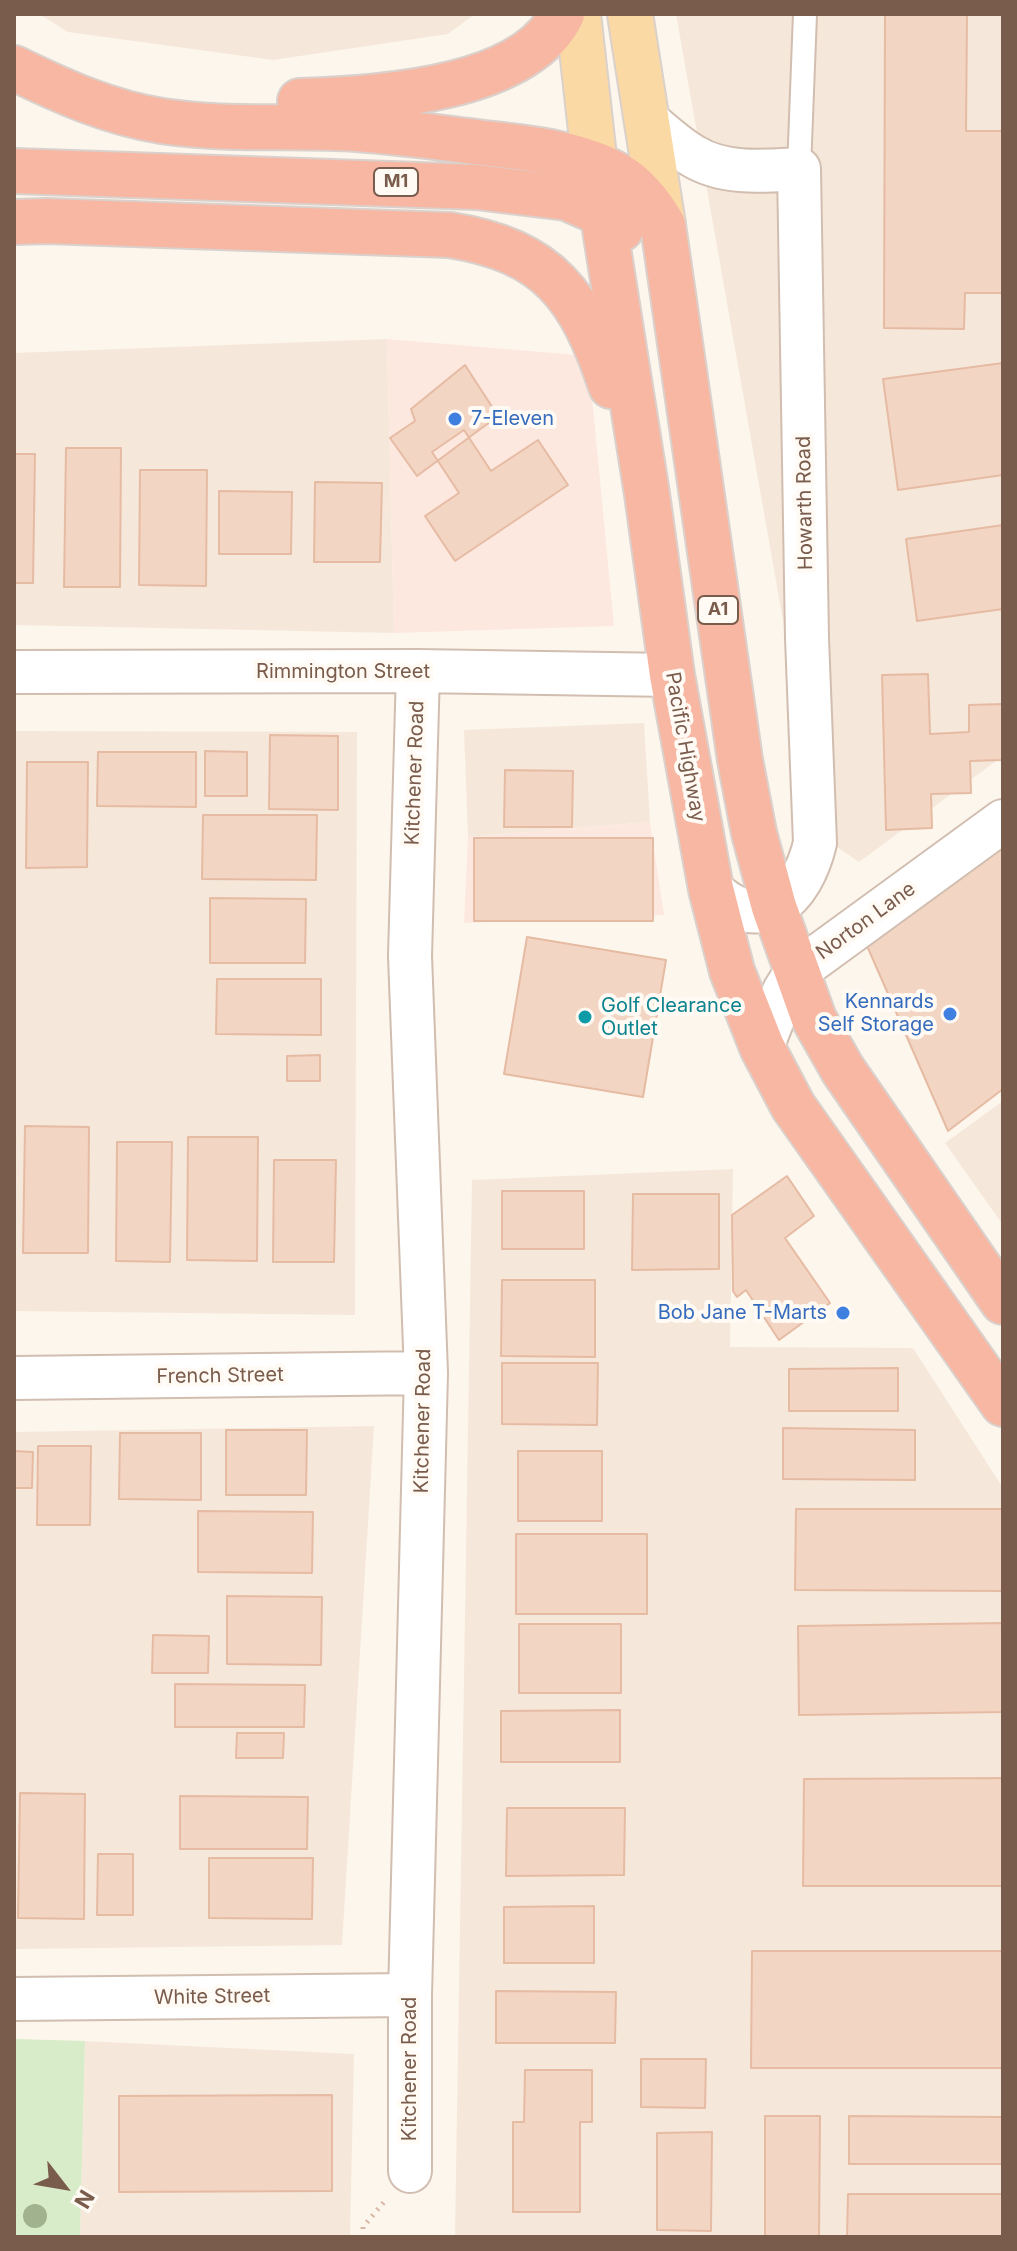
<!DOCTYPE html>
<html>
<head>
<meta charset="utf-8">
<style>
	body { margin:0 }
	#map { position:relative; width:1017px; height:2251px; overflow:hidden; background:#fdf6ec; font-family:Inter,sans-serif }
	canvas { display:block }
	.frame { position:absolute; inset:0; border:16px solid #7a5c4d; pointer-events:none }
	.north { position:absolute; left:24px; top:2147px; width:80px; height:80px; -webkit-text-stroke:6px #fffaf3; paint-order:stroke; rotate:121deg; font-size:22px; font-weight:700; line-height:32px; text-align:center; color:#7a5c4d }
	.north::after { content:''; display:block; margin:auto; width:28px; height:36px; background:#7a5c4d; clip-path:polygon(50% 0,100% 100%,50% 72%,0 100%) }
</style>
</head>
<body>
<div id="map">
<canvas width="1017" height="2251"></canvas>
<div class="frame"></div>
<div class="north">N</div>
</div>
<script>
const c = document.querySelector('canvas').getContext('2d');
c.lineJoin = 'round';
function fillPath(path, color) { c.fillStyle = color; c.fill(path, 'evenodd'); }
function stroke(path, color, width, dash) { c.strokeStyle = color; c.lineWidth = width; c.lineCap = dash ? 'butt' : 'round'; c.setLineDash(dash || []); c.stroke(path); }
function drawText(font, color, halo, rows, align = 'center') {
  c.font = font + ' Inter,sans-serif'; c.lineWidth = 8; c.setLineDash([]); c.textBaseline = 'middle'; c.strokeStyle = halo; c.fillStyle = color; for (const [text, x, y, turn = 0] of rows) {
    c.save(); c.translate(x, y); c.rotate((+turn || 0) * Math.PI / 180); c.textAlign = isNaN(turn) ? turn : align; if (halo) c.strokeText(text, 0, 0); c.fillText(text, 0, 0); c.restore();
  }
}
fillPath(new Path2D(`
	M 39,14 L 475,14 L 448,34 L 273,60 L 68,32 Z
	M 676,14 L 1003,14 L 1003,756 L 859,862 L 821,836 Z
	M 387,339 L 394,633 L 14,625 L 14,353 Z
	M 644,723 L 650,822 L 468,837 L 464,730 Z
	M 14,731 L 357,732 L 355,1315 L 14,1311 Z
	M 1003,1101 L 1003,1225 L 945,1143 Z
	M 733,1169 L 730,1347 L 913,1348 L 1003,1488 L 1003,2237 L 433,2237 L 455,2236 L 472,1180 Z
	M 374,1426 L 342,1945 L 14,1949 L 14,1432 Z
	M 85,2041 L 354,2054 L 350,2237 L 80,2237 Z`), '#f5e8da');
fillPath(new Path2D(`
	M 387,339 L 588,356 L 614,626 L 394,633 Z
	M 650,822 L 664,915 L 464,923 L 468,837 Z`), '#fde8e0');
fillPath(new Path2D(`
	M 14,2039 L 85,2041 L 80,2237 L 14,2237 Z`), '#d8ecc9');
const building = new Path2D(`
	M 885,14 L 967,14 L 966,131 L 1003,131 L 1003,293 L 965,293 L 964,329 L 884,328 Z
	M 1003,363 L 1003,475 L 898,490 L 883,379 Z
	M 465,365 L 498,416 L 417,476 L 390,438 L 415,421 L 411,409 Z
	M 464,430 L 491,471 L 538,440 L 568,485 L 455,561 L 425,516 L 459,493 L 432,452 Z
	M 66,448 L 121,448 L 120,587 L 64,587 Z
	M 14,454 L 35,454 L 33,583 L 14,583 Z
	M 140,470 L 207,470 L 206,586 L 139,585 Z
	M 315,482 L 382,483 L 380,562 L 314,562 Z
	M 219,491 L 292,492 L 291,554 L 219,554 Z
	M 1003,525 L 1003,609 L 917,621 L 906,539 Z
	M 928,674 L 930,734 L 969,732 L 969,705 L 1003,704 L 1003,760 L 970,761 L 971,793 L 931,794 L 932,828 L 886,830 L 882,675 Z
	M 270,735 L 338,736 L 338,810 L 269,809 Z
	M 205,751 L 247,752 L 247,796 L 205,796 Z
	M 98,752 L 196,752 L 196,807 L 97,806 Z
	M 27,762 L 88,762 L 87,867 L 26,868 Z
	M 505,770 L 573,771 L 572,827 L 504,827 Z
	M 203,815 L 317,815 L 316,880 L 202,879 Z
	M 1003,834 L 1003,1089 L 948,1131 L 864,939 Z
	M 474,838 L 653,838 L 653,921 L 474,921 Z
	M 210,898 L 306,899 L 305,963 L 210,963 Z
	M 527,937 L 666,960 L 643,1097 L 504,1074 Z
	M 217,979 L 321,979 L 321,1035 L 216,1034 Z
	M 320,1055 L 320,1081 L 287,1081 L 287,1056 Z
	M 25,1126 L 89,1127 L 88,1253 L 23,1253 Z
	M 188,1137 L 258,1137 L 257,1261 L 187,1260 Z
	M 117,1142 L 172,1142 L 170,1262 L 116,1261 Z
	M 274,1160 L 336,1160 L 334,1262 L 273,1262 Z
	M 787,1176 L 814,1216 L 785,1238 L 830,1303 L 779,1340 L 746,1290 L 737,1297 L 733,1291 L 732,1215 Z
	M 502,1191 L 584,1191 L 584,1249 L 502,1249 Z
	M 633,1194 L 719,1194 L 719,1269 L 632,1270 Z
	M 502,1280 L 595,1280 L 595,1357 L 501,1356 Z
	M 502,1363 L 598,1363 L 597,1425 L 502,1424 Z
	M 898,1368 L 898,1411 L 789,1411 L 789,1369 Z
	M 783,1428 L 915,1430 L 915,1480 L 783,1479 Z
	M 226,1430 L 307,1430 L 306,1495 L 226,1495 Z
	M 120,1433 L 201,1433 L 201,1500 L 119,1499 Z
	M 38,1446 L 91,1446 L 90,1525 L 37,1525 Z
	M 14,1451 L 33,1452 L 32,1488 L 14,1488 Z
	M 518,1451 L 602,1451 L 602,1521 L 518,1521 Z
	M 796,1509 L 1003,1509 L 1003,1591 L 795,1590 Z
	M 198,1511 L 313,1512 L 312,1573 L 198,1572 Z
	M 516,1534 L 647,1534 L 647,1614 L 516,1614 Z
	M 227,1596 L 322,1597 L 321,1665 L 227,1664 Z
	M 1003,1623 L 1003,1712 L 799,1715 L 798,1626 Z
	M 519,1624 L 621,1624 L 621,1693 L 519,1693 Z
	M 153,1635 L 209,1636 L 208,1673 L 152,1673 Z
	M 175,1684 L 305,1685 L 304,1727 L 175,1727 Z
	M 620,1710 L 620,1762 L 501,1762 L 501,1711 Z
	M 237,1733 L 284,1733 L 283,1758 L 236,1758 Z
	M 1003,1778 L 1003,1886 L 803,1886 L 804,1779 Z
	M 20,1793 L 85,1794 L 84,1919 L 18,1918 Z
	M 180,1796 L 308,1797 L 307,1849 L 180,1849 Z
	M 507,1808 L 625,1808 L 624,1875 L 506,1876 Z
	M 98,1854 L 133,1854 L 133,1915 L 97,1915 Z
	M 209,1858 L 313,1858 L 312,1919 L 209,1918 Z
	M 594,1906 L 594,1963 L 504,1963 L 504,1907 Z
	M 752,1951 L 1003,1951 L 1003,2068 L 751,2068 Z
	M 496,1991 L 616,1992 L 615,2043 L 496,2043 Z
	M 641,2059 L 706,2059 L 705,2108 L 641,2107 Z
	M 525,2070 L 592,2070 L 592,2122 L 580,2122 L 580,2212 L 513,2212 L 513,2122 L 524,2122 Z
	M 332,2095 L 332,2191 L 119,2192 L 119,2096 Z
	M 765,2116 L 820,2116 L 819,2237 L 765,2237 Z
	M 849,2116 L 1003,2117 L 1003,2164 L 849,2164 Z
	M 712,2132 L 711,2231 L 657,2230 L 657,2133 Z
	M 848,2194 L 1003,2194 L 1003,2237 L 847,2237 Z`);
fillPath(building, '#f3d5c3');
stroke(building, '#e6bba3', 2);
const lane = new Path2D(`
	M 799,169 L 805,14`);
const street = new Path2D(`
	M 648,121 C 662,133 677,147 693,156 C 724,175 764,171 799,169 L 807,638 L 815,843 C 802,898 761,939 711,889
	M 14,672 L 418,671 L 672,675
	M 762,1047 L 784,991 L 796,972 L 1003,821
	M 14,1378 L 426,1373
	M 14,1999 L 410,1995
	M 410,2171 L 410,1995 L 426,1373 L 410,956 L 418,671`);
const primary = new Path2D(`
	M 578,14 L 595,166
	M 630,14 L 663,225`);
const highway = new Path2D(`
	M 14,68 C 61,91 110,113 162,121 C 227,131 292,125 357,129 C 399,132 442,138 484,143 C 528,148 580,153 619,176 C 639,188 652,206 663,225 L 740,760 L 754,833 L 774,907 L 814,1019 L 843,1070 L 1003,1302
	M 300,101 C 375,99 525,91 562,14
	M 595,166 L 647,494 L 672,675 L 711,889 L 732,971 L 762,1047 L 793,1106 L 1003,1404
	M 14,171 L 477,187 L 567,198 L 603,214 L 621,229
	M 14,222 L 47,221 L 450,235 C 550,251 581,296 611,386`);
stroke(lane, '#d1beb0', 26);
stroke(street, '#d1beb0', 46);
stroke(primary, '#dad1cd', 48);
stroke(highway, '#dad1cd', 48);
stroke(new Path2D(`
	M 363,2237 L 363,2227 L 384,2202`), '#d9b8a5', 5, [2, 6]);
stroke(lane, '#fff', 22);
stroke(street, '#fff', 42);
stroke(primary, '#fbd9a5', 44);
stroke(highway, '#f7b7a3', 44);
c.fillStyle = '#a0b28e';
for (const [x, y] of [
	[35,2216]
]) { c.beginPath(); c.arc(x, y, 12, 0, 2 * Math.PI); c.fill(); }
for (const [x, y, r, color] of [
	[455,419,8,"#3f7fe0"],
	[950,1014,8,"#3f7fe0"],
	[585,1017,8,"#0f9aa8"],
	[843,1313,8,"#3f7fe0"]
]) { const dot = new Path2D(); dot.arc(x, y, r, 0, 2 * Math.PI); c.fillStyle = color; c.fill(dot); stroke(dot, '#fffaf3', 3); }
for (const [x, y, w] of [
	[396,182,44],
	[718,610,40]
]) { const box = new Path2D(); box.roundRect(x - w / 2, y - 14, w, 28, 6); c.fillStyle = '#fffaf3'; c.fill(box); stroke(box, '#7a5c4d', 2); }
drawText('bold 18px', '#7a5c4d', null, [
	["M1",396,182],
	["A1",718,610]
]);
drawText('20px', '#366cbe', '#fffaf3', [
	["7-Eleven",471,419,"left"],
	["Kennards",934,1002],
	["Self Storage",934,1025],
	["Bob Jane T-Marts",827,1313]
], 'right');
drawText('20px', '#7a5c4d', '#fffaf3', [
	["Howarth Road",805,503,-91],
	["Rimmington Street",343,672],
	["Pacific Highway",685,747,80],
	["Kitchener Road",415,773,-88],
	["Norton Lane",866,921,-36],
	["French Street",220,1376,-1],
	["Kitchener Road",423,1421,-89],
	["White Street",212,1997,-1],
	["Kitchener Road",410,2069,-90]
]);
drawText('20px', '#0d838f', '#fffaf3', [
	["Golf Clearance",601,1006],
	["Outlet",601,1029]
], 'left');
</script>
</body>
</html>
